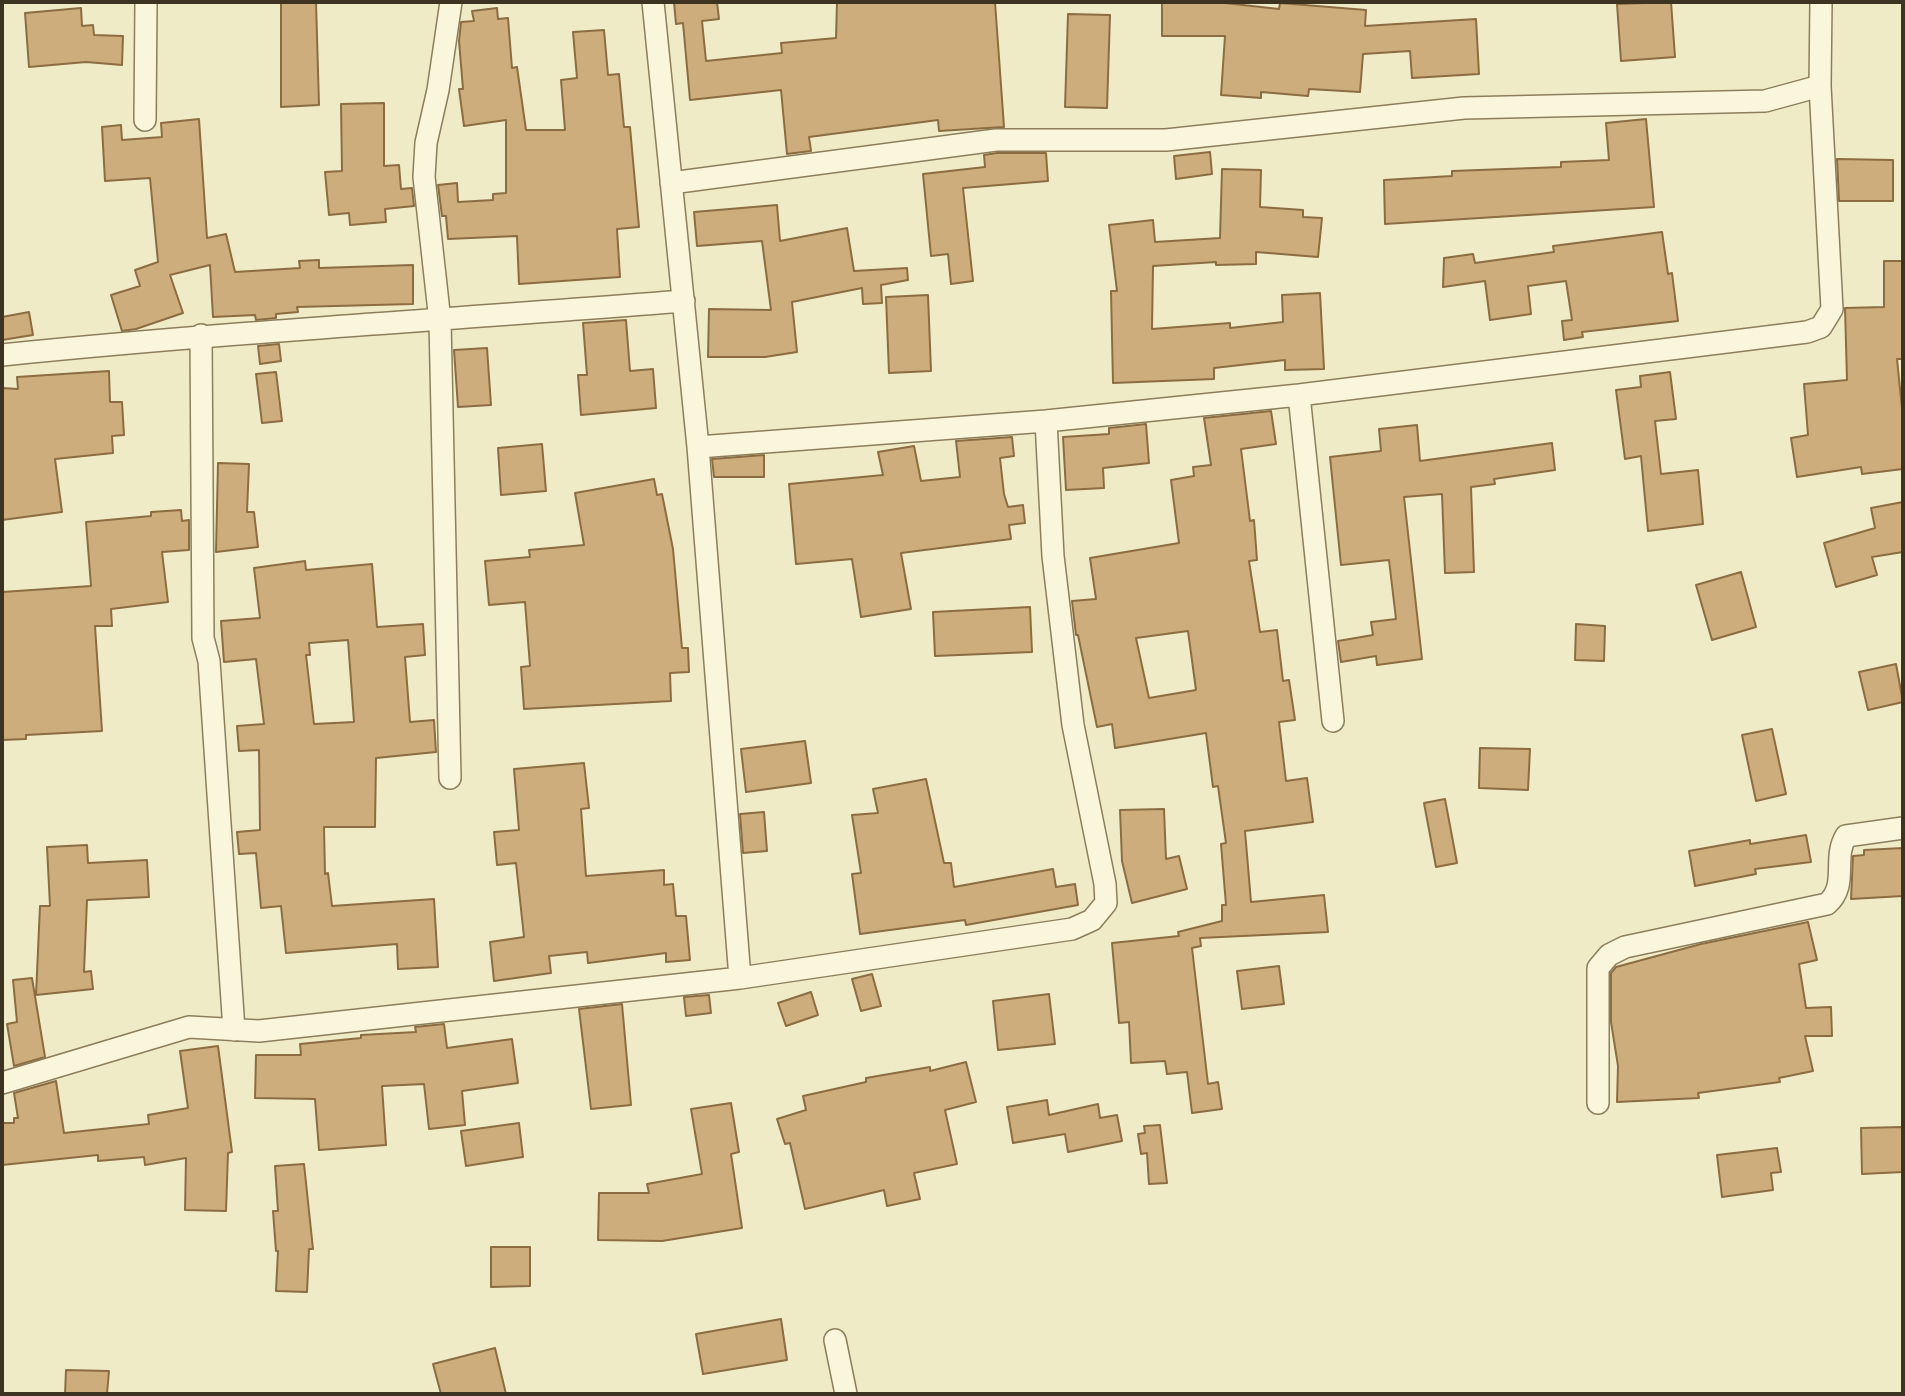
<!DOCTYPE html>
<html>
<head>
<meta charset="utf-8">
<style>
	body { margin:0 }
	#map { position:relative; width:1905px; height:1396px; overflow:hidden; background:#f0ebc7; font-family:"Roboto Serif",serif }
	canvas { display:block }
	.frame { position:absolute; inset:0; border:4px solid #3c3320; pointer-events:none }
</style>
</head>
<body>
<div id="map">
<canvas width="1905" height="1396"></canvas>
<div class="frame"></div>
</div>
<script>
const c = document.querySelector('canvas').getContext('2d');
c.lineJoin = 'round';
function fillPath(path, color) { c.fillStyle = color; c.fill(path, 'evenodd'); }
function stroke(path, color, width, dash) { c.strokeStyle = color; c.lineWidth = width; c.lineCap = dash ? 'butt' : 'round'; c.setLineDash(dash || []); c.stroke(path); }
const building = new Path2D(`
	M 281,2 L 316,2 L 319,105 L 281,107 Z
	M 674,2 L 717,2 L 719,19 L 702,21 L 706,61 L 782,53 L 781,43 L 836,38 L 837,2 L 995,2 L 1004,127 L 939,131 L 938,120 L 809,137 L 811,151 L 787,154 L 781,90 L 690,100 L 683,23 L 676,24 Z
	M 1162,2 L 1216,2 L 1279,9 L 1280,3 L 1366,10 L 1365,26 L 1476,19 L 1479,74 L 1412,78 L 1410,51 L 1363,54 L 1360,92 L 1309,89 L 1308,96 L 1261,92 L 1261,98 L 1221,95 L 1225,36 L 1162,36 Z
	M 1671,2 L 1675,57 L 1621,61 L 1617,4 Z
	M 81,8 L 82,26 L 93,25 L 94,35 L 123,36 L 122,65 L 86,62 L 29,67 L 25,13 Z
	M 497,8 L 498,19 L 508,18 L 512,68 L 517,67 L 526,130 L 565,130 L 561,80 L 577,78 L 573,32 L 604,30 L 608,75 L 619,74 L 624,127 L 630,127 L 639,227 L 617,229 L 620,277 L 519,284 L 517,236 L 448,239 L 446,216 L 442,216 L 438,185 L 457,183 L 458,202 L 493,200 L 493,194 L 506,193 L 506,120 L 464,126 L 459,89 L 463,89 L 459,41 L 461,22 L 474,21 L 472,11 Z
	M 1068,14 L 1110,15 L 1107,108 L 1065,107 Z
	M 384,103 L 384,166 L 399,165 L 401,189 L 412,188 L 414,206 L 385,209 L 386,222 L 350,225 L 349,213 L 329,215 L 325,172 L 342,171 L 341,104 Z
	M 199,119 L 207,238 L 226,234 L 235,272 L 300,268 L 299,261 L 319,260 L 319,268 L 413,265 L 413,304 L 297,307 L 298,312 L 276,314 L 276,318 L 256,320 L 255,315 L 213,317 L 210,265 L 170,275 L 183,313 L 136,329 L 122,331 L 111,295 L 140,286 L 135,270 L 158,262 L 150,178 L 105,181 L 102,127 L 121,125 L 122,140 L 162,137 L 161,123 Z
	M 1646,119 L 1654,207 L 1385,224 L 1384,180 L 1452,176 L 1452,171 L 1561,167 L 1561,162 L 1609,160 L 1606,123 Z
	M 1210,152 L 1212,174 L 1176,179 L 1174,156 Z
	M 997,153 L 1046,153 L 1048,181 L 963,188 L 973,281 L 951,284 L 948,254 L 931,256 L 923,174 L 985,167 L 984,155 Z
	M 1837,159 L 1893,160 L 1893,201 L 1839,201 Z
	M 1222,169 L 1261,170 L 1260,207 L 1303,210 L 1303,217 L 1322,218 L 1318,257 L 1256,252 L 1256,264 L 1216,265 L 1216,262 L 1153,266 L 1152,329 L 1230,323 L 1230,328 L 1283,322 L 1282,295 L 1320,293 L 1324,369 L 1285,370 L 1285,360 L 1214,368 L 1214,379 L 1113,383 L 1111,291 L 1117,291 L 1109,225 L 1153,220 L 1155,242 L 1220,238 Z
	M 777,205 L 780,241 L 847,228 L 854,271 L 907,268 L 908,280 L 881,285 L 882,303 L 863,304 L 862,288 L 792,302 L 797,352 L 765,357 L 708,357 L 709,309 L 771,310 L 762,241 L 697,246 L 694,212 Z
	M 1662,232 L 1668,274 L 1672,273 L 1678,321 L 1582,332 L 1583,337 L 1564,340 L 1562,321 L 1572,320 L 1566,281 L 1528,286 L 1531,314 L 1490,320 L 1485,281 L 1443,287 L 1444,258 L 1473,254 L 1475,263 L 1554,252 L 1553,246 Z
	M 1884,261 L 1903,261 L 1903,359 L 1897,359 L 1903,418 L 1903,469 L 1862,474 L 1861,467 L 1797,477 L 1791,438 L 1808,435 L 1804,384 L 1847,380 L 1845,308 L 1884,307 Z
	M 928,295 L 931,371 L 889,373 L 886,297 Z
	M 29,312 L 33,335 L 2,340 L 2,317 Z
	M 626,320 L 630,371 L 653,369 L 656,408 L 581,415 L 578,375 L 587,375 L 583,323 Z
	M 279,344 L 281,361 L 260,364 L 258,346 Z
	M 487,348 L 491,405 L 458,407 L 454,350 Z
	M 109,371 L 110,402 L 122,402 L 124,435 L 112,436 L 113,453 L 55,459 L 62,512 L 2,520 L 2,388 L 18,389 L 17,377 Z
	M 276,372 L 282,421 L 262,423 L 256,374 Z
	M 1670,372 L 1676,419 L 1655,421 L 1661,474 L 1698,470 L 1703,524 L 1648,531 L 1641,456 L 1625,459 L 1616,390 L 1641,387 L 1640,376 Z
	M 1271,411 L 1276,444 L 1241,449 L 1250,521 L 1254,520 L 1257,560 L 1249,561 L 1260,632 L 1277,630 L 1283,681 L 1289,680 L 1295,720 L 1279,722 L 1286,781 L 1307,778 L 1313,822 L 1245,831 L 1251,902 L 1324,895 L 1328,932 L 1200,938 L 1201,946 L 1192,948 L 1208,1084 L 1218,1082 L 1222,1109 L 1192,1113 L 1187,1072 L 1167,1074 L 1165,1061 L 1131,1063 L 1129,1022 L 1119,1023 L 1112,943 L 1179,936 L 1178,932 L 1222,921 L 1222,905 L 1226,905 L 1221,844 L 1226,843 L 1218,786 L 1213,787 L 1206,733 L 1115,748 L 1112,724 L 1097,727 L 1078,635 L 1076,635 L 1072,601 L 1096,599 L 1090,558 L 1179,543 L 1171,480 L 1194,476 L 1193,467 L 1211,465 L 1204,418 ZM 1188,631 L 1196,690 L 1149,698 L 1136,638 Z
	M 1146,424 L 1149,463 L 1103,468 L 1104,488 L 1066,490 L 1063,437 L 1109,434 L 1109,428 Z
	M 1417,425 L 1420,461 L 1552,443 L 1555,470 L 1494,479 L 1495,484 L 1471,487 L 1474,572 L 1445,573 L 1442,494 L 1404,497 L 1422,659 L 1377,665 L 1376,656 L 1341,662 L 1338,641 L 1373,635 L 1371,622 L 1396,619 L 1389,560 L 1341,565 L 1330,457 L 1381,451 L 1379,429 Z
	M 1012,437 L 1014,456 L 1000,458 L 1004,494 L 1008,507 L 1023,505 L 1025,523 L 1009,525 L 1011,539 L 901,553 L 911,609 L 861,617 L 852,559 L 796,564 L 789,484 L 883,475 L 878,452 L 914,446 L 921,481 L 960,477 L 956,441 Z
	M 542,444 L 546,491 L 501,495 L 498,448 Z
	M 764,455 L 764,477 L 714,477 L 712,459 Z
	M 218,463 L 249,464 L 247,512 L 254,512 L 258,547 L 216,552 Z
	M 654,479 L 657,495 L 662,494 L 673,549 L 682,648 L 688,648 L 689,672 L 670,673 L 671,701 L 524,709 L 521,667 L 530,666 L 525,602 L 489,605 L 485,561 L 530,557 L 529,550 L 584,545 L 575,493 Z
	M 1903,502 L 1903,552 L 1872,557 L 1877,575 L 1836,587 L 1824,543 L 1875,528 L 1871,508 Z
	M 181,510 L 182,521 L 189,520 L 189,550 L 162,552 L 168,602 L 111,609 L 112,626 L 95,626 L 102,731 L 26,735 L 26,739 L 2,740 L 2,592 L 91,586 L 86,522 L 151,516 L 151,512 Z
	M 305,561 L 306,570 L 372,564 L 377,627 L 423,624 L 425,655 L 405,657 L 410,722 L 434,720 L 436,752 L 376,758 L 375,827 L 324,827 L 325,874 L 328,873 L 332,906 L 434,899 L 438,967 L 398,969 L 397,944 L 286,953 L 281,906 L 261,908 L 256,853 L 239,854 L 237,832 L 260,830 L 259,750 L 239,751 L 237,726 L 264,724 L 256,659 L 224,662 L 221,621 L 260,618 L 254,568 ZM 348,640 L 354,722 L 314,724 L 306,655 L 310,655 L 309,643 Z
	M 1741,572 L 1756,627 L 1712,640 L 1696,585 Z
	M 1030,607 L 1032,652 L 935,656 L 933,612 Z
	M 1576,624 L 1605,626 L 1604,661 L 1575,660 Z
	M 1896,664 L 1903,702 L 1868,710 L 1859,672 Z
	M 1772,729 L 1786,794 L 1756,801 L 1742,735 Z
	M 805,741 L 811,783 L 746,792 L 741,749 Z
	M 1480,748 L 1530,749 L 1528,790 L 1479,788 Z
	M 584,763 L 589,808 L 581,809 L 586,876 L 664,870 L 664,885 L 673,884 L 676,916 L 686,916 L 690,960 L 666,962 L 666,953 L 588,963 L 587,952 L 549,956 L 551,973 L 494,981 L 490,942 L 524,937 L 516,863 L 497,865 L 494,832 L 519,830 L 514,769 Z
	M 926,779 L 944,863 L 951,863 L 954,887 L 1053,869 L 1056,887 L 1075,884 L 1078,905 L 966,925 L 965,920 L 860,934 L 852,874 L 861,873 L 852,815 L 878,813 L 873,789 Z
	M 1445,799 L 1457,863 L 1436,867 L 1424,803 Z
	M 1164,809 L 1166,859 L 1179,856 L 1187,889 L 1132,903 L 1122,861 L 1120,810 Z
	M 764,812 L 767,851 L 743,853 L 740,814 Z
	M 1806,835 L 1811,862 L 1755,869 L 1756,874 L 1695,886 L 1689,851 L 1750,840 L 1750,844 Z
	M 87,845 L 88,863 L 147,860 L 149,897 L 87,900 L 84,972 L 91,971 L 93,989 L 36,995 L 40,906 L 50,906 L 47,847 Z
	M 1903,848 L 1903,896 L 1851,899 L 1853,856 L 1864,855 L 1864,850 Z
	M 1808,922 L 1817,960 L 1799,964 L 1806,1008 L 1831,1007 L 1832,1036 L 1805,1036 L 1813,1071 L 1779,1078 L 1780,1082 L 1698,1093 L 1699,1098 L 1617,1102 L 1618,1066 L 1611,1022 L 1611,973 L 1616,967 L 1701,944 Z
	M 1279,966 L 1284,1004 L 1242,1009 L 1237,971 Z
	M 872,974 L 881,1006 L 861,1011 L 852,979 Z
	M 32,978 L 45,1057 L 14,1066 L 7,1024 L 17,1022 L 13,980 Z
	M 811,992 L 818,1015 L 786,1026 L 778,1003 Z
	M 1049,994 L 1055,1044 L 998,1050 L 993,1001 Z
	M 709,995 L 711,1013 L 686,1016 L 684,997 Z
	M 622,1004 L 631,1105 L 591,1109 L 579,1009 Z
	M 444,1024 L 447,1048 L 512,1039 L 518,1083 L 462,1091 L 465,1125 L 429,1129 L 424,1084 L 382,1086 L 386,1145 L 319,1150 L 315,1099 L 255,1098 L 256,1055 L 301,1055 L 300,1044 L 361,1038 L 361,1035 L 416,1032 L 415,1027 Z
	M 218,1046 L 232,1152 L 228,1153 L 226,1211 L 185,1210 L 186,1158 L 145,1165 L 144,1157 L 98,1161 L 98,1155 L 2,1165 L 2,1123 L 14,1123 L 14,1118 L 18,1118 L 14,1093 L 56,1081 L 64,1133 L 149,1124 L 148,1115 L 188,1108 L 180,1051 Z
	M 966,1062 L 976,1102 L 945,1110 L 957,1164 L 914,1173 L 920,1199 L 887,1206 L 884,1190 L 805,1209 L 790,1143 L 785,1144 L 777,1119 L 806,1110 L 803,1096 L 866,1082 L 866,1078 L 930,1067 L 930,1071 Z
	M 1047,1100 L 1049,1115 L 1098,1104 L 1100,1118 L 1117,1115 L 1122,1141 L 1068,1152 L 1065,1134 L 1013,1143 L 1007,1107 Z
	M 731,1103 L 739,1152 L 731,1154 L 742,1228 L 662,1241 L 598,1240 L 599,1193 L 649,1193 L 647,1184 L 702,1174 L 691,1109 Z
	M 519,1123 L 523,1157 L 466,1166 L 461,1131 Z
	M 1160,1125 L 1167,1183 L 1149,1184 L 1147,1153 L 1141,1154 L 1138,1134 L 1145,1133 L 1144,1126 Z
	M 1903,1127 L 1903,1172 L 1862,1174 L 1861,1128 Z
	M 1777,1148 L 1781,1172 L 1771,1173 L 1773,1190 L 1722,1197 L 1717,1155 Z
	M 304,1164 L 313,1249 L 309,1249 L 307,1292 L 276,1291 L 278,1251 L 276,1251 L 273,1211 L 278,1211 L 275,1166 Z
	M 491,1247 L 530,1247 L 530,1286 L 491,1287 Z
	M 781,1319 L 787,1360 L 703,1374 L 696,1334 Z
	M 495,1348 L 506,1394 L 441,1394 L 433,1364 Z
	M 66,1370 L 109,1371 L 107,1394 L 65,1394 Z`);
fillPath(building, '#cead7c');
stroke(building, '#8c6c41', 2);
const minor = new Path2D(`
	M 653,2 L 698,447 L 740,978
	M 145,120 L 146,2
	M 671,183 L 996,140 L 1166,140 L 1464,108 L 1765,101 L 1820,86
	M 201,335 L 203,638 L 209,661 L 234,1030
	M 2,355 C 229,332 457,319 684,301
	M 1299,395 L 1333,721
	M 698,447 L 1046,421 L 1299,395 L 1807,332 L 1821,327 L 1832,309 L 1820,86 L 1821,2
	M 450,778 L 440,321 L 424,177 L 426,143 L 438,90 L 451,2
	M 2,1083 L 189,1027 L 259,1031 L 740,978 L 1072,929 L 1092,920 L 1106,903 L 1105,884 L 1073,725 L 1053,556 L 1046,421
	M 1598,1103 L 1598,968 L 1609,955 L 1625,947 L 1827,904 C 1849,885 1832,859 1846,836 L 1903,828
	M 835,1340 L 846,1394`);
stroke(minor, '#8c7e5c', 24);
stroke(minor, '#faf6db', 21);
</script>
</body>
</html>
